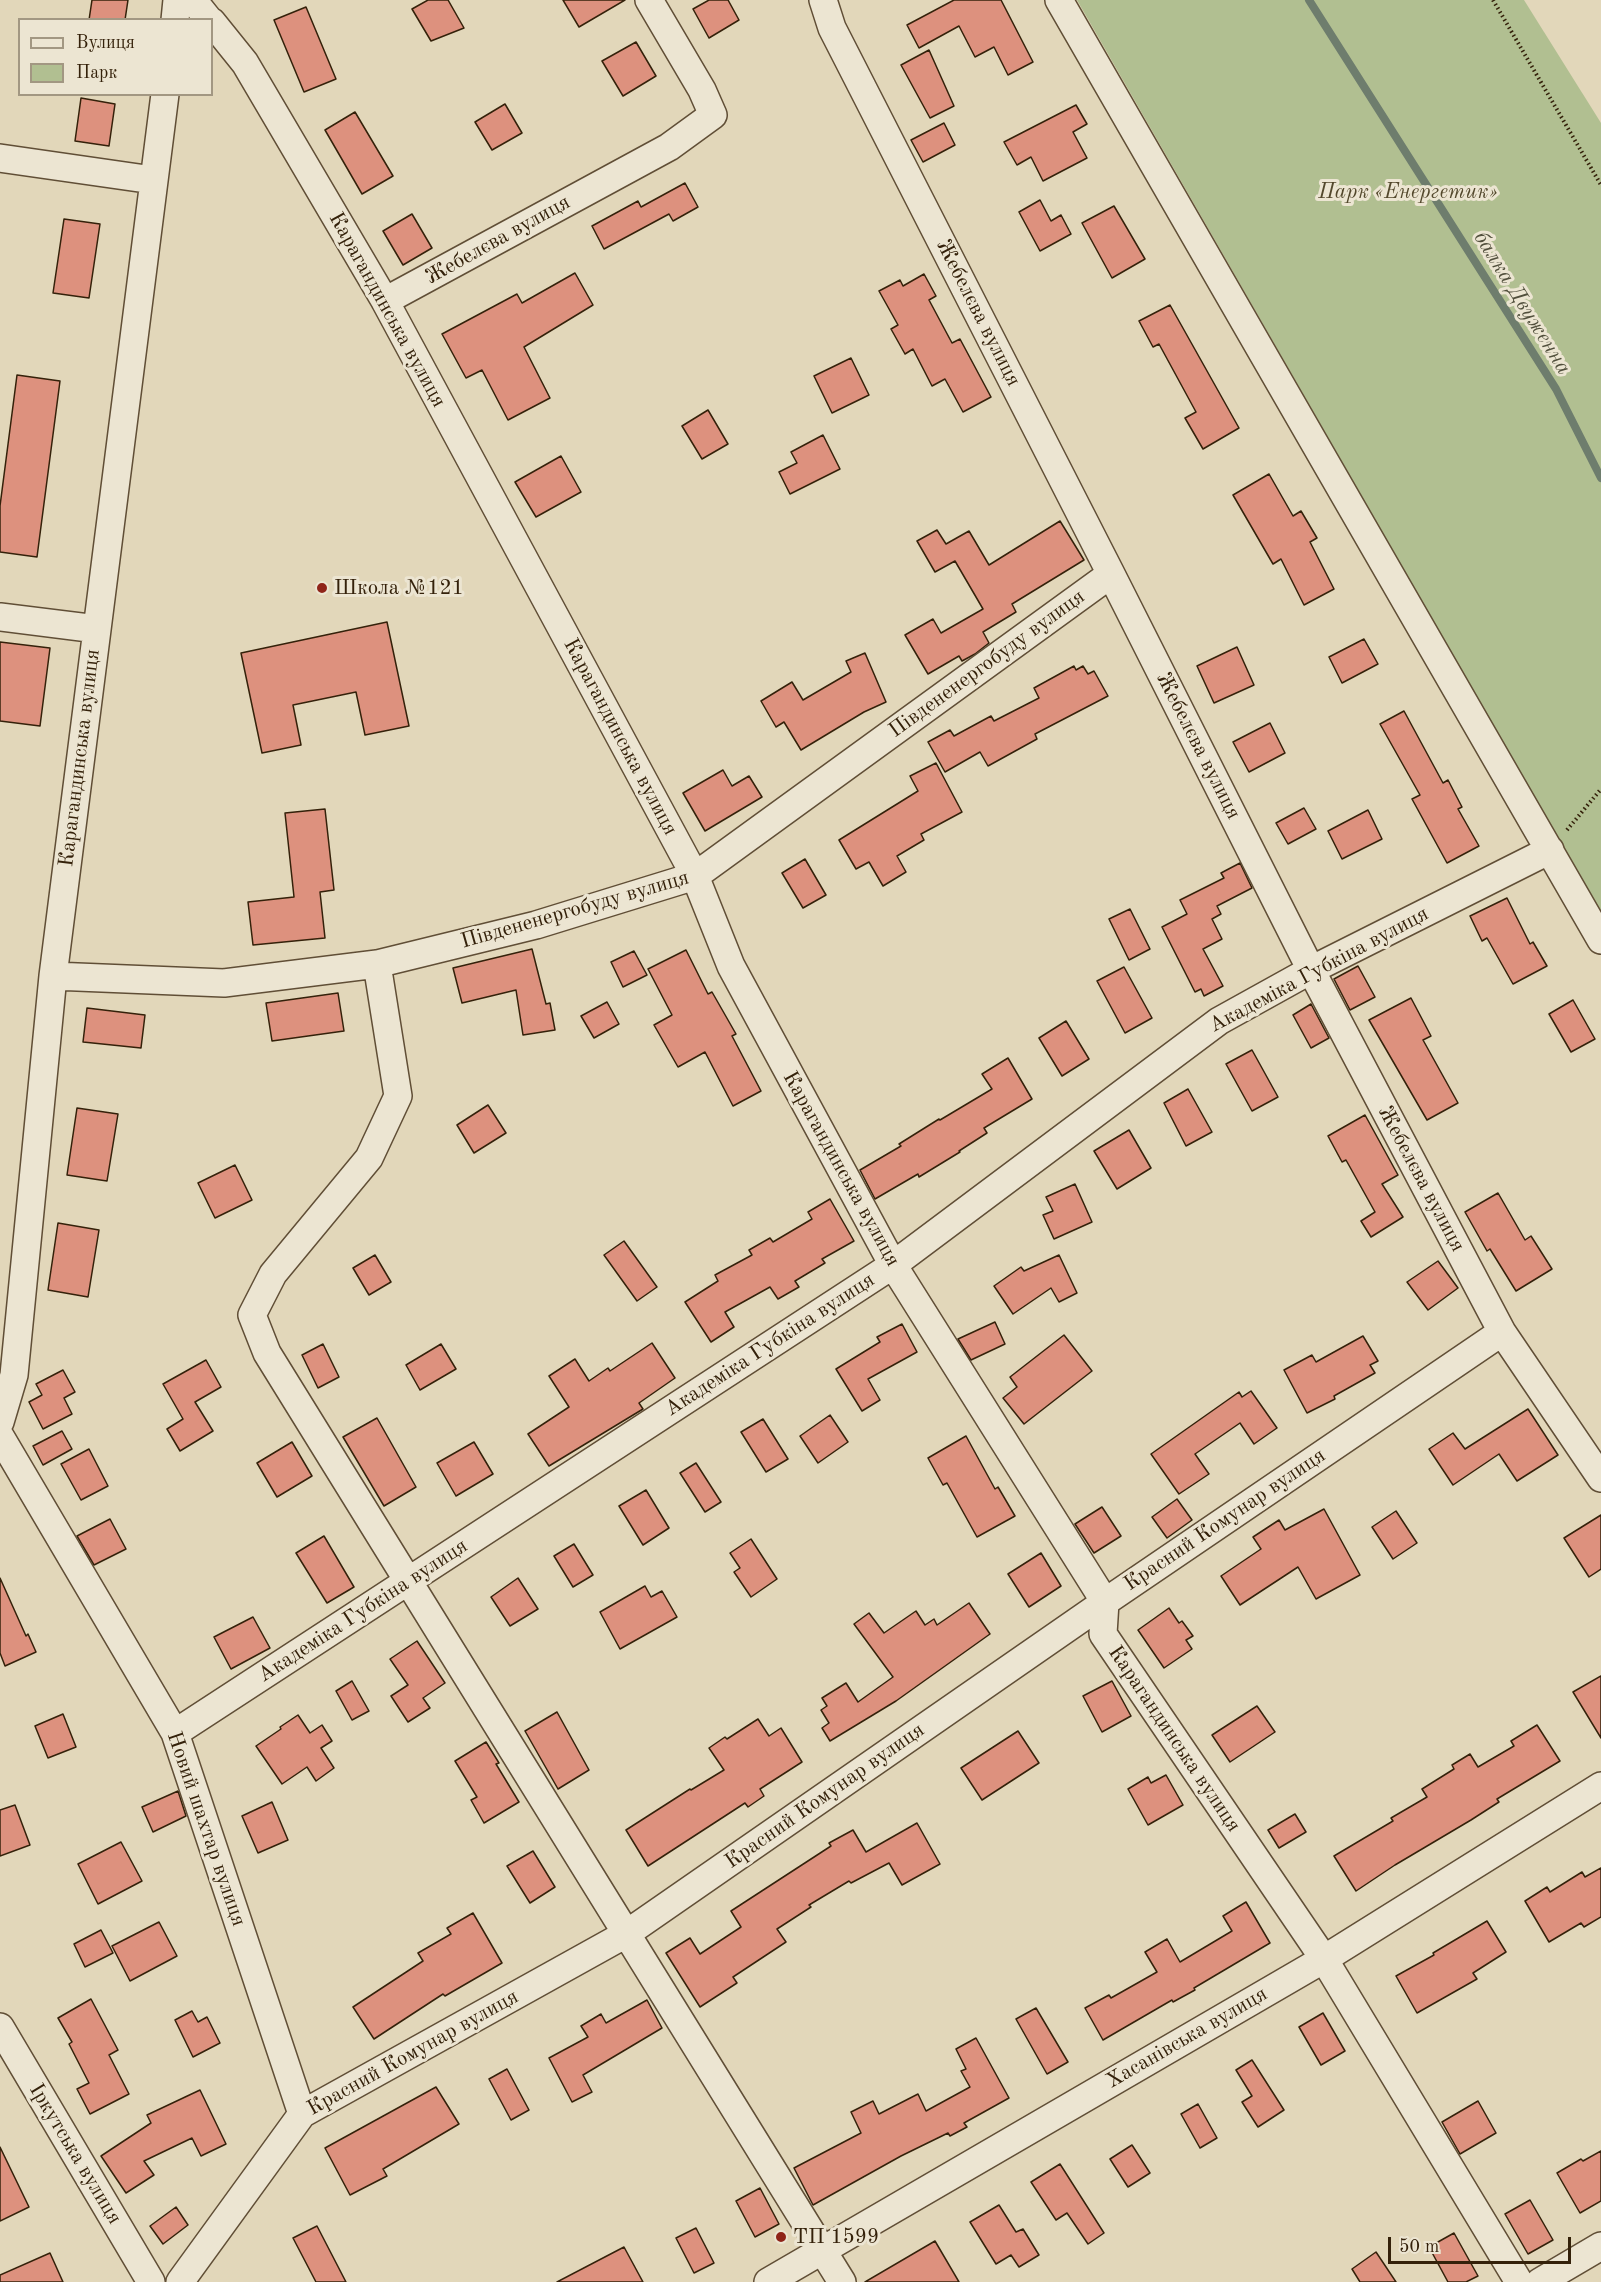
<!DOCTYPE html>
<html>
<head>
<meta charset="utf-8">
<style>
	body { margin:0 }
	#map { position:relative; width:1601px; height:2282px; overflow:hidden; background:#e2d7ba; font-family:"Old Standard TT",serif }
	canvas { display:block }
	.legend { position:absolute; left:18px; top:18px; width:195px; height:78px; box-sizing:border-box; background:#ece5d2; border:2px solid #a29782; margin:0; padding:8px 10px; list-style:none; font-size:18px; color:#34210a }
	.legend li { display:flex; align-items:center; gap:12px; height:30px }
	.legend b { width:30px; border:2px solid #a29782 }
	.scale { position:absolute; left:1388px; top:2237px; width:183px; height:27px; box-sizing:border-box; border:3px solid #34210a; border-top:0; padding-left:8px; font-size:18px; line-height:21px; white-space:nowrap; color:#34210a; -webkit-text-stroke:4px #ece5d2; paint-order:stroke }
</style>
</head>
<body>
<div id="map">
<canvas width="1601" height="2282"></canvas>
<ul class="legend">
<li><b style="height:8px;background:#ece5d2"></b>Вулиця</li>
<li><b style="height:16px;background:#b1bf91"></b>Парк</li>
</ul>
<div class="scale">50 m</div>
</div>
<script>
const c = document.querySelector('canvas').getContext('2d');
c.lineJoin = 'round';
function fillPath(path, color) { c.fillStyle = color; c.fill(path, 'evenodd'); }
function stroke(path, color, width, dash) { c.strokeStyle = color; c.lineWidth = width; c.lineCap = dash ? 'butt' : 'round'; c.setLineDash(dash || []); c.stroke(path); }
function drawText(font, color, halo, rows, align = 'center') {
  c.font = font + ' "Old Standard TT",serif'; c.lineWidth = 6; c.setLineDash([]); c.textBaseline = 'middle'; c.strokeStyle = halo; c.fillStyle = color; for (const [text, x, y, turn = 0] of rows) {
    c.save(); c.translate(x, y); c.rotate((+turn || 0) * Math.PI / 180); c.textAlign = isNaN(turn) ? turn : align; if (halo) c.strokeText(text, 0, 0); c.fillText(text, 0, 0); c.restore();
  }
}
fillPath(new Path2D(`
	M 1077,0 L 1524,0 L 1601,123 L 1601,913 Z`), '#b1bf91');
stroke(new Path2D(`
	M 1309,0 L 1556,389 L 1601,478`), '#6e7d6d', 8);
const building = new Path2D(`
	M 92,0 L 128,0 L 125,20 L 89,20 Z
	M 428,0 L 448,0 L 464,28 L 431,41 L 412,9 Z
	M 563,0 L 625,0 L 579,27 Z
	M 709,0 L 728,0 L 739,20 L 709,38 L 693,9 Z
	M 954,0 L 1001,0 L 1033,62 L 1008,75 L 994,47 L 975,57 L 959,26 L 919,48 L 907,25 Z
	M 306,7 L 336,79 L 304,92 L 274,20 Z
	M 636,42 L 656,76 L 623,96 L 602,61 Z
	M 929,50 L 954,106 L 930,118 L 901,65 Z
	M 81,98 L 115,104 L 109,146 L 75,141 Z
	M 505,104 L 522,133 L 492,150 L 475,122 Z
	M 1076,105 L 1087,124 L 1073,132 L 1087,158 L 1043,181 L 1031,157 L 1017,165 L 1004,142 Z
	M 355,112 L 393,176 L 362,194 L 325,130 Z
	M 944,123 L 955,145 L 923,162 L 911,140 Z
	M 685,183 L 698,207 L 673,221 L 669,214 L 604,249 L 592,226 L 638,201 L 641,207 Z
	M 1040,200 L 1051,221 L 1061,215 L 1071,234 L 1040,251 L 1019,212 Z
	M 1114,206 L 1145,259 L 1112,278 L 1082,223 Z
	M 412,214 L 432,248 L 403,265 L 383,231 Z
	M 64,219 L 100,224 L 89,298 L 53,293 Z
	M 575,273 L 593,305 L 524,347 L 550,398 L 508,420 L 482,370 L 466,378 L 442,334 L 517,294 L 522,303 Z
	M 924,274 L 936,296 L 929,300 L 952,343 L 960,339 L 991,397 L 963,412 L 945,379 L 932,386 L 913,349 L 905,354 L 891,329 L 898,325 L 879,291 L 900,280 L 903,286 Z
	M 1170,305 L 1239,428 L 1203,449 L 1185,418 L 1196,412 L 1159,344 L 1153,347 L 1139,321 Z
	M 851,358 L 869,395 L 832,413 L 814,376 Z
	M 17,375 L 60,381 L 37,557 L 0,552 L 0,506 Z
	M 708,410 L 728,444 L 702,459 L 682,426 Z
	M 823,435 L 840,469 L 790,494 L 779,472 L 797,463 L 791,452 Z
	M 561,456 L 581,492 L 536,517 L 515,482 Z
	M 1269,474 L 1293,516 L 1301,511 L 1317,538 L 1310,542 L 1334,589 L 1304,605 L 1281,559 L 1273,564 L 1233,495 Z
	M 1060,521 L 1084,560 L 1012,604 L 1016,612 L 983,632 L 989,643 L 975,654 L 962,661 L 959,656 L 928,674 L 905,635 L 933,619 L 941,633 L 983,609 L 955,561 L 935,572 L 917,541 L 937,530 L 946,544 L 969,531 L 989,565 Z
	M 387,622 L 409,726 L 365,735 L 356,692 L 293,705 L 301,745 L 262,753 L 241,653 Z
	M 1364,639 L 1378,664 L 1342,683 L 1329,657 Z
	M 0,642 L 50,648 L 40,726 L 0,721 Z
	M 1237,647 L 1254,685 L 1214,703 L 1197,666 Z
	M 865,653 L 886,702 L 864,712 L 801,750 L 784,722 L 776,727 L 761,701 L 792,682 L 803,700 L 851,672 L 846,661 Z
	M 1074,666 L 1076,670 L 1083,666 L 1088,674 L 1094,671 L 1108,696 L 1035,734 L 1037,739 L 988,766 L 980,752 L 945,772 L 928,742 L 950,730 L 954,736 L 991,716 L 994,721 L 1039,698 L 1034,688 Z
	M 1404,711 L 1443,783 L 1448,780 L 1462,807 L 1458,809 L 1479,846 L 1447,863 L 1412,799 L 1420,795 L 1380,724 Z
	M 1270,723 L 1285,753 L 1249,772 L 1233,742 Z
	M 936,763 L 962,812 L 921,834 L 924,840 L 897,856 L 906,872 L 883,886 L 869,862 L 856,869 L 839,840 L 918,791 L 910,776 Z
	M 723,770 L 732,786 L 749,776 L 762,797 L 705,831 L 683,793 Z
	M 1304,808 L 1316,829 L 1288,844 L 1276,823 Z
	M 325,809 L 334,890 L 320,892 L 325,938 L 253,945 L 248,902 L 294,897 L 285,813 Z
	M 1368,810 L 1382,839 L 1342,859 L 1328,831 Z
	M 805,859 L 826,895 L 803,908 L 782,873 Z
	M 1240,863 L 1252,888 L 1217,906 L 1221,914 L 1212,919 L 1222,939 L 1203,949 L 1223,986 L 1204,996 L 1201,989 L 1195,992 L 1162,927 L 1187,914 L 1180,900 L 1224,878 L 1221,873 Z
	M 1507,898 L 1530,944 L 1533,942 L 1547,966 L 1513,984 L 1487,938 L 1482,941 L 1470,916 Z
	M 1130,909 L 1150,949 L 1129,960 L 1109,919 Z
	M 532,949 L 546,1004 L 550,1003 L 555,1030 L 523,1035 L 516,990 L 462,1003 L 453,968 Z
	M 686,950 L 708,994 L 712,992 L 736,1034 L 732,1036 L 761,1091 L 733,1106 L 705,1052 L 678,1067 L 654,1025 L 672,1015 L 648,969 Z
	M 634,951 L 647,975 L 623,987 L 611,962 Z
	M 1358,966 L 1375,997 L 1350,1010 L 1334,979 Z
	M 1124,967 L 1152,1018 L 1125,1033 L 1097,981 Z
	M 338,993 L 344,1031 L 272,1041 L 266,1003 Z
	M 1411,998 L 1431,1036 L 1423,1040 L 1458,1103 L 1427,1120 L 1369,1020 Z
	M 1573,1000 L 1595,1039 L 1571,1052 L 1549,1014 Z
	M 607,1002 L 619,1024 L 594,1038 L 581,1016 Z
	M 1311,1004 L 1329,1038 L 1311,1048 L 1293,1015 Z
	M 87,1008 L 145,1015 L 141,1048 L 83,1042 Z
	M 1066,1021 L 1089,1059 L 1062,1076 L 1039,1038 Z
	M 1252,1050 L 1278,1097 L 1252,1111 L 1226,1064 Z
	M 1008,1058 L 1032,1099 L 984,1128 L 987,1133 L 959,1151 L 960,1152 L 919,1177 L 918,1174 L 875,1199 L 860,1170 L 901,1146 L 899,1144 L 939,1119 L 940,1120 L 992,1089 L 982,1074 Z
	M 1188,1089 L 1212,1132 L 1186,1146 L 1164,1103 Z
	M 488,1105 L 506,1133 L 474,1153 L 457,1125 Z
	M 77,1108 L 118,1114 L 107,1181 L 67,1175 Z
	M 1365,1115 L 1398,1175 L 1382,1184 L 1403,1217 L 1371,1237 L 1361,1221 L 1375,1212 L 1346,1160 L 1342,1162 L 1328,1136 Z
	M 1129,1130 L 1151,1168 L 1117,1189 L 1094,1151 Z
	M 235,1165 L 252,1200 L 215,1218 L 198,1183 Z
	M 1075,1184 L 1092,1222 L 1054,1239 L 1043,1215 L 1053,1211 L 1046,1197 Z
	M 1498,1193 L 1525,1240 L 1531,1236 L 1552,1269 L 1516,1291 L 1490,1249 L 1487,1251 L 1465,1212 Z
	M 830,1199 L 854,1241 L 822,1259 L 825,1263 L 795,1281 L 799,1287 L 778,1299 L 770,1287 L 725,1312 L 734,1327 L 711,1342 L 685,1302 L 718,1281 L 715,1275 L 752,1255 L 749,1250 L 770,1238 L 773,1242 L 812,1219 L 808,1212 Z
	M 58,1223 L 99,1230 L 88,1297 L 48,1290 Z
	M 624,1241 L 657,1287 L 637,1301 L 604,1255 Z
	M 375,1255 L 391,1282 L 369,1295 L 353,1268 Z
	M 1059,1255 L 1077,1293 L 1059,1302 L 1051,1288 L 1013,1314 L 994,1286 L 1021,1267 L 1024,1271 Z
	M 1438,1261 L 1458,1288 L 1428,1310 L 1407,1282 Z
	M 995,1322 L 1005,1344 L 971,1360 L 958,1339 Z
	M 902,1324 L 917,1352 L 868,1379 L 880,1400 L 862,1411 L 836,1369 L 880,1342 L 877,1337 Z
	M 1064,1335 L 1092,1371 L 1024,1424 L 1003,1398 L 1017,1387 L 1010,1377 Z
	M 1363,1336 L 1378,1361 L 1370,1365 L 1375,1373 L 1334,1396 L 1335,1399 L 1307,1413 L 1284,1370 L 1312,1355 L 1316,1362 Z
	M 652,1343 L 675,1378 L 639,1403 L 643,1409 L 549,1466 L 528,1434 L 569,1407 L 549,1376 L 575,1359 L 589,1381 L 608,1368 L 610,1371 Z
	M 323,1344 L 339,1377 L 318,1388 L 302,1355 Z
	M 441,1344 L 456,1369 L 420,1390 L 406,1365 Z
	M 206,1360 L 221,1387 L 195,1402 L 213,1431 L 180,1451 L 167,1429 L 183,1419 L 163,1384 Z
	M 63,1370 L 75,1392 L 64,1398 L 72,1414 L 43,1429 L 29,1402 L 42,1395 L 36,1384 Z
	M 1251,1391 L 1277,1428 L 1254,1444 L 1240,1423 L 1195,1454 L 1209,1474 L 1179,1494 L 1151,1454 L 1239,1392 L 1242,1397 Z
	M 1528,1409 L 1558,1455 L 1517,1481 L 1499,1454 L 1453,1485 L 1429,1449 L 1453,1433 L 1465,1449 Z
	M 830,1415 L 848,1442 L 818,1463 L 800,1436 Z
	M 377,1418 L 416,1487 L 384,1506 L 343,1437 Z
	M 763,1419 L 788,1459 L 766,1472 L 741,1432 Z
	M 62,1431 L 72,1449 L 43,1465 L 33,1446 Z
	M 966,1436 L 995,1489 L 998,1487 L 1015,1516 L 977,1537 L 947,1483 L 943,1485 L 928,1458 Z
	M 292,1442 L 312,1476 L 277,1497 L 257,1463 Z
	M 474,1442 L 493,1474 L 456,1496 L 437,1463 Z
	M 89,1449 L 108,1486 L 81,1500 L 61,1464 Z
	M 696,1463 L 721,1502 L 705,1512 L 680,1473 Z
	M 646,1490 L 669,1528 L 643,1545 L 619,1506 Z
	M 1177,1499 L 1192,1520 L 1167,1538 L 1152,1517 Z
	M 1102,1507 L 1121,1536 L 1094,1553 L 1075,1524 Z
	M 1324,1509 L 1360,1575 L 1316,1599 L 1298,1567 L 1240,1605 L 1221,1576 L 1261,1549 L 1253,1537 L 1279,1520 L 1285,1530 Z
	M 1396,1511 L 1417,1543 L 1393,1559 L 1372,1527 Z
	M 1601,1515 L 1601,1569 L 1589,1577 L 1564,1538 Z
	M 110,1519 L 126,1549 L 94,1565 L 77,1536 Z
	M 324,1536 L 354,1587 L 327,1603 L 296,1553 Z
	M 751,1539 L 777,1579 L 751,1597 L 734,1572 L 740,1568 L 730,1553 Z
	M 574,1544 L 593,1575 L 573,1587 L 554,1556 Z
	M 1041,1553 L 1061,1586 L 1029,1607 L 1008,1574 Z
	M 0,1578 L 26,1636 L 28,1634 L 36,1652 L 5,1666 L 0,1653 Z
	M 518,1578 L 538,1609 L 510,1626 L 491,1597 Z
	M 645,1586 L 651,1597 L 662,1591 L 677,1617 L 620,1649 L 600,1612 Z
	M 969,1603 L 990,1634 L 896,1701 L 830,1741 L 822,1728 L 829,1723 L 821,1710 L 827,1706 L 822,1698 L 846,1683 L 858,1702 L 893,1677 L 854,1624 L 869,1613 L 884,1633 L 916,1611 L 925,1625 L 934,1619 L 937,1625 Z
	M 1169,1608 L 1179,1623 L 1182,1621 L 1193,1636 L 1186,1640 L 1192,1649 L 1164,1668 L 1138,1630 Z
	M 253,1617 L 270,1648 L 231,1669 L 214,1637 Z
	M 417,1641 L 445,1683 L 423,1698 L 430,1708 L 408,1722 L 391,1696 L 408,1685 L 390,1659 Z
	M 1601,1676 L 1601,1738 L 1573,1692 Z
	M 352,1681 L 369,1711 L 352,1720 L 336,1691 Z
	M 1112,1681 L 1131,1716 L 1102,1732 L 1083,1696 Z
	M 1257,1706 L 1275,1732 L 1230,1762 L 1212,1735 Z
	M 557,1712 L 589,1770 L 558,1789 L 525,1731 Z
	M 63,1714 L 76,1747 L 48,1758 L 35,1726 Z
	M 298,1715 L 310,1733 L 322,1725 L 332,1741 L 321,1748 L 334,1768 L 316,1781 L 307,1767 L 282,1784 L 256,1746 L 281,1729 L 280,1727 Z
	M 758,1719 L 769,1736 L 781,1728 L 802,1762 L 760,1789 L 764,1796 L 748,1807 L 745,1803 L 648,1866 L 626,1830 L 690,1789 L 691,1790 L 724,1770 L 709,1748 L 725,1737 L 727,1739 Z
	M 1537,1725 L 1560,1761 L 1497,1799 L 1499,1802 L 1471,1820 L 1395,1865 L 1356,1891 L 1334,1856 L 1393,1821 L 1391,1818 L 1427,1797 L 1422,1789 L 1454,1769 L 1452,1765 L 1470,1754 L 1478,1767 L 1514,1746 L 1511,1741 Z
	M 1018,1731 L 1039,1763 L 982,1800 L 961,1768 Z
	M 486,1742 L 499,1763 L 496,1764 L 519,1802 L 484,1823 L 471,1800 L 477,1797 L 455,1761 Z
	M 1166,1775 L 1183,1805 L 1148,1825 L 1128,1789 L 1148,1777 L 1151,1783 Z
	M 178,1791 L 186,1816 L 153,1832 L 142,1807 Z
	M 272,1802 L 288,1840 L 258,1853 L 242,1816 Z
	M 15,1805 L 30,1845 L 0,1856 L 0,1810 Z
	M 1295,1814 L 1306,1832 L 1279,1848 L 1268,1830 Z
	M 917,1823 L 940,1864 L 902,1885 L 889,1863 L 851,1883 L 849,1881 L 809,1905 L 811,1907 L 777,1929 L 786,1942 L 733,1977 L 737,1983 L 700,2007 L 666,1953 L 690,1938 L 700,1954 L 741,1927 L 731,1911 L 831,1846 L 829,1843 L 853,1830 L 866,1852 Z
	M 121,1842 L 142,1881 L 98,1904 L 78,1864 Z
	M 533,1851 L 555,1887 L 530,1903 L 507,1866 Z
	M 1601,1868 L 1601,1917 L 1584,1927 L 1581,1923 L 1549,1942 L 1525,1901 L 1547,1887 L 1550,1892 L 1582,1872 L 1585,1877 Z
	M 1246,1902 L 1270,1943 L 1194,1988 L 1195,1990 L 1173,2002 L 1172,2000 L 1103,2040 L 1085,2008 L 1109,1995 L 1111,1998 L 1157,1972 L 1145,1952 L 1167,1939 L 1180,1962 L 1232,1931 L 1223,1916 Z
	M 473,1913 L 502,1963 L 445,1996 L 443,1994 L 374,2039 L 353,2007 L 423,1961 L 418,1953 L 451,1934 L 447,1928 Z
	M 1487,1921 L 1506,1952 L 1473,1973 L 1477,1979 L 1417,2013 L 1396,1976 L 1434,1955 L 1433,1953 Z
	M 159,1922 L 177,1956 L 130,1981 L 112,1946 Z
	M 101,1930 L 113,1953 L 85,1967 L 74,1944 Z
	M 91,1999 L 118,2050 L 109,2055 L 129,2094 L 90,2114 L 77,2089 L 89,2083 L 69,2044 L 72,2042 L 58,2018 Z
	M 647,2000 L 662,2028 L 583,2075 L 592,2092 L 572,2102 L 549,2058 L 588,2037 L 581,2026 L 601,2014 L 606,2023 Z
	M 1036,2008 L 1068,2062 L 1047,2074 L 1016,2019 Z
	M 192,2011 L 198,2022 L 207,2017 L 220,2043 L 193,2057 L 175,2020 Z
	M 1323,2013 L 1345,2051 L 1321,2065 L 1299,2027 Z
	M 976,2038 L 1009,2098 L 964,2123 L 967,2127 L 950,2136 L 948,2133 L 901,2156 L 813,2205 L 794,2168 L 861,2133 L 851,2112 L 873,2101 L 879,2114 L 918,2094 L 926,2111 L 970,2087 L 961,2071 L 966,2069 L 956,2049 Z
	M 1252,2060 L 1284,2110 L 1258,2127 L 1242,2102 L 1252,2096 L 1236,2070 Z
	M 507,2069 L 529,2110 L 511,2120 L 489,2079 Z
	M 436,2087 L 459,2124 L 383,2169 L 387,2176 L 350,2195 L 325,2148 Z
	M 200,2090 L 226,2144 L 201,2156 L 192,2138 L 144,2161 L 154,2175 L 126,2193 L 101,2156 L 151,2123 L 147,2115 Z
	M 1478,2101 L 1496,2133 L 1460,2154 L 1442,2122 Z
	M 1198,2104 L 1217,2138 L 1200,2148 L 1181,2114 Z
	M 1132,2145 L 1150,2173 L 1128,2187 L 1110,2159 Z
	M 0,2147 L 29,2207 L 0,2221 Z
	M 1601,2151 L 1601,2201 L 1580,2213 L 1557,2173 L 1581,2159 L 1583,2161 Z
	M 1060,2164 L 1104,2233 L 1088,2244 L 1067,2213 L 1056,2220 L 1031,2182 Z
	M 760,2188 L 779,2224 L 755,2237 L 736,2201 Z
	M 1530,2200 L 1553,2240 L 1528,2254 L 1505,2214 Z
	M 999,2205 L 1016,2232 L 1023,2229 L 1039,2255 L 1019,2267 L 1011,2255 L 996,2264 L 970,2222 Z
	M 176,2207 L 188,2225 L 163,2244 L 150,2226 Z
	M 317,2226 L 346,2282 L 316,2282 L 293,2238 Z
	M 696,2228 L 714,2263 L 694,2273 L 676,2238 Z
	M 1454,2233 L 1478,2276 L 1466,2282 L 1448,2282 L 1429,2247 Z
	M 935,2241 L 959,2282 L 865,2282 Z
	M 624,2247 L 643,2282 L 557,2282 Z
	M 1376,2252 L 1396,2282 L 1360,2282 L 1352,2269 Z
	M 50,2253 L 63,2282 L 0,2282 L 0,2275 Z`);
fillPath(building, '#dd917e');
stroke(building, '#34210a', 1.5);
const street = new Path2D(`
	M 193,0 L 209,20
	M 823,0 L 832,28 L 1111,574 L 1311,970 L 1502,1332 L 1601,1478
	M 1059,0 L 1601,940
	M 175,20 L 177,0
	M 212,22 L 245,63 L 385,301 L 695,876 L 731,966 L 893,1265 L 1105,1602 L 1103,1634 L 1324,1959 L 1519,2282
	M 0,158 L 153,180
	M 385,301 L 669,147 L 713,115 L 702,90 L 649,0
	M 0,617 L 97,629
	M 377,964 L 398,1096 L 369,1158 L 273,1274 L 252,1315 L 267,1353 L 842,2282
	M 53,976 L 224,983 L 377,964 L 536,925 L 695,876 L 1111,574
	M 0,1422 L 14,1375 L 53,976 L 165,94
	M 0,1436 L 175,1733 L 302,2114
	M 175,1733 L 893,1265 L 1219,1021 L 1311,970 L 1550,850
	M 0,2027 L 151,2282
	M 180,2282 L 302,2114 L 626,1934 L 1105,1602 L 1502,1332
	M 768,2282 L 1324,1959 L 1601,1786
	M 1540,2282 L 1601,2246`);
stroke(street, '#604e36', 30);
stroke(new Path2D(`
	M 1493,0 L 1601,185
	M 1567,830 L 1601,789`), '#34210a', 4, [1.5, 3]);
stroke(street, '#ece5d2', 27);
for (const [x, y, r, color] of [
	[322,588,6,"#8f2418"],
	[781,2237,6,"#8f2418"]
]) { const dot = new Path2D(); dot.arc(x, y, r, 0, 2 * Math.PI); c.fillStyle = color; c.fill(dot); stroke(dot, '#ece5d2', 2); }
drawText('italic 21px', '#53482c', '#ece5d2', [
	["Парк «Енергетик»",1408,192]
]);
drawText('21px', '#34210a', '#ece5d2', [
	["Жебелєва вулиця",498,240,-29],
	["Карагандинська вулиця",387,310,61],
	["Жебелєва вулиця",978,313,63],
	["Південенергобуду вулиця",987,664,-36],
	["Карагандинська вулиця",620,737,62],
	["Жебелєва вулиця",1198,746,63],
	["Карагандинська вулиця",80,758,-83],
	["Південенергобуду вулиця",575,910,-16],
	["Академіка Губкіна вулиця",1319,970,-28],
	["Карагандинська вулиця",841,1169,61],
	["Жебелєва вулиця",1421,1179,62],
	["Академіка Губкіна вулиця",770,1345,-33],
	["Красний Комунар вулиця",1225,1520,-34],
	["Академіка Губкіна вулиця",363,1611,-33],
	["Карагандинська вулиця",1174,1739,56],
	["Красний Комунар вулиця",825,1796,-35],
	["Новий шахтар вулиця",206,1829,71],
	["Хасанівська вулиця",1187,2038,-30],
	["Красний Комунар вулиця",413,2053,-29],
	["Іркутська вулиця",75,2154,59]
]);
drawText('21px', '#34210a', '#ece5d2', [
	["Школа №121",334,588],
	["ТП 1599",793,2237]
], 'left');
drawText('italic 22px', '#514f3c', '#ece5d2', [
	["балка Двуженна",1522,303,58]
]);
</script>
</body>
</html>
